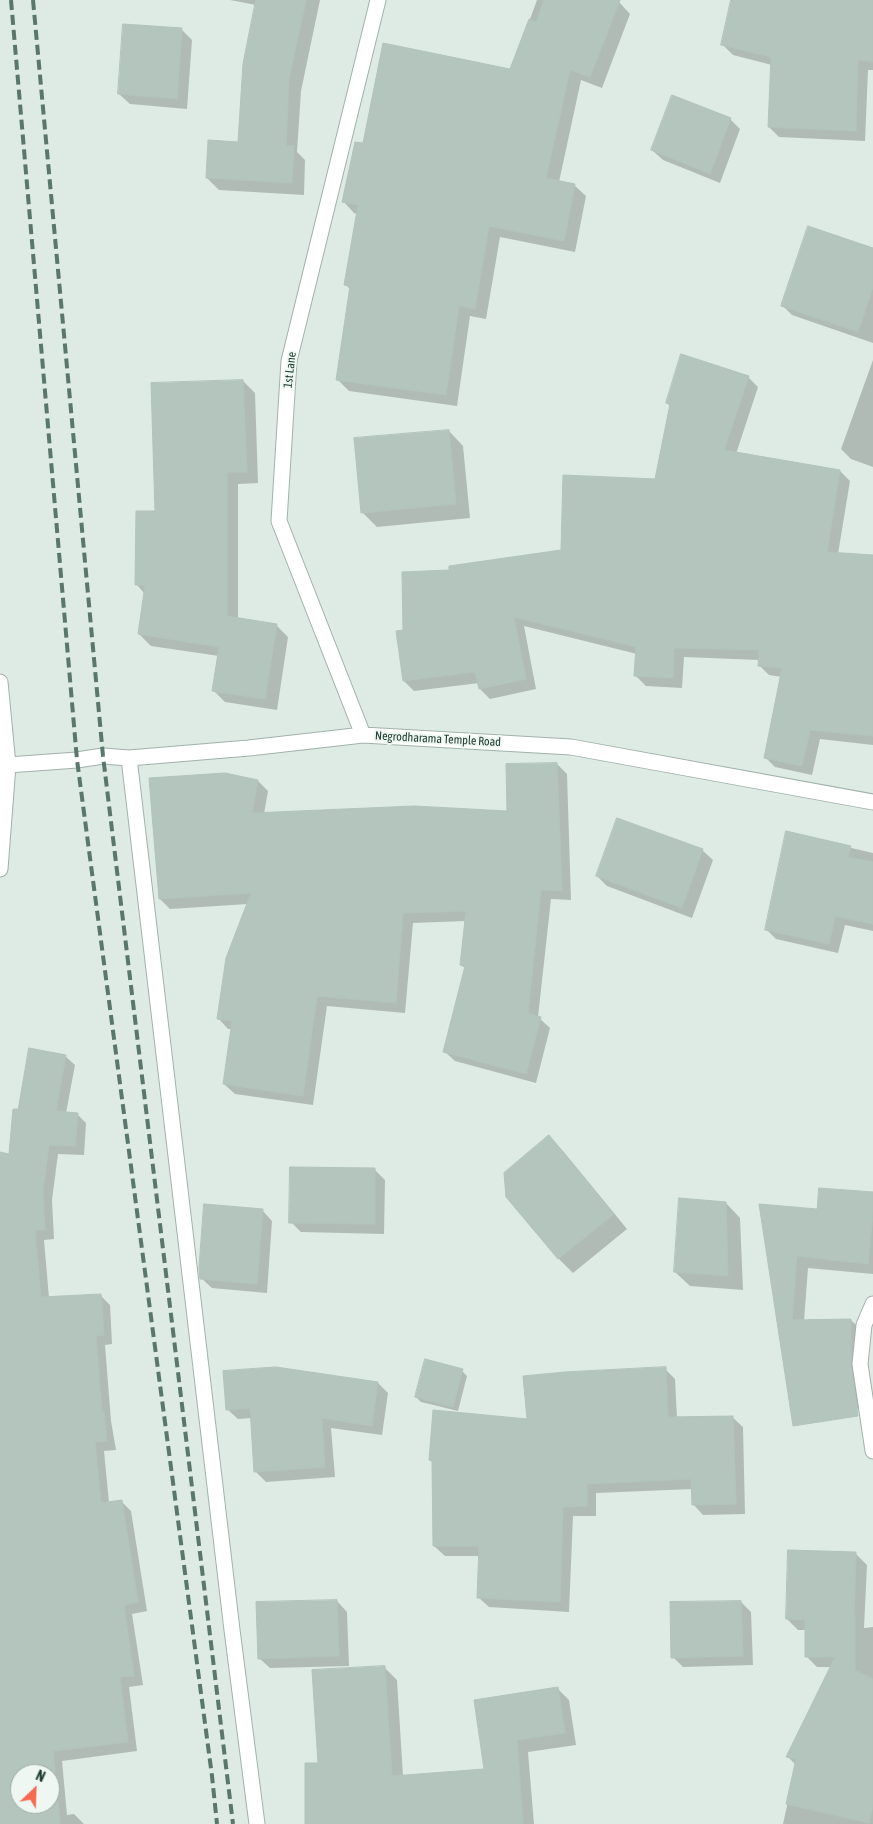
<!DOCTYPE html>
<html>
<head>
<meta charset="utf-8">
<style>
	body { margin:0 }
	#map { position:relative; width:873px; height:1824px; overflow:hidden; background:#deeae4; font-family:"Asap Condensed",sans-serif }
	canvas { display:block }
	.north { position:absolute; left:10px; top:1764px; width:50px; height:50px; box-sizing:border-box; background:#eff7f2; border:1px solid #9caca5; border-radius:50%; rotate:24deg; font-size:14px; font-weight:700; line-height:20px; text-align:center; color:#1f3b31 }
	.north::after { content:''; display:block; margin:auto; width:18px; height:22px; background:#f66a51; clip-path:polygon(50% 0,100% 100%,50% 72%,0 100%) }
</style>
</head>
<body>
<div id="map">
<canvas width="873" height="1824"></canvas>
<div class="north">N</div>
</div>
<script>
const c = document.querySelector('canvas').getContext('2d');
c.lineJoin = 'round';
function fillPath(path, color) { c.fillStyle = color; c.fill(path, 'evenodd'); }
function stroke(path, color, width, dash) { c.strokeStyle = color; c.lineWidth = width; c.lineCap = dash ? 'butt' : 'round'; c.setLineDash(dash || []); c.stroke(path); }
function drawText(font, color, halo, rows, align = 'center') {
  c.font = font + ' "Asap Condensed",sans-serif'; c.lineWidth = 4; c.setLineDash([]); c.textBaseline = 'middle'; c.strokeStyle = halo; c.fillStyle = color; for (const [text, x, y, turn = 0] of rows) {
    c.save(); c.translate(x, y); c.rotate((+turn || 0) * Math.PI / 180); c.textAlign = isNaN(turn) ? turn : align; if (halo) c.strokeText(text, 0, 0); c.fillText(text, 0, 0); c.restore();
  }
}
fillPath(new Path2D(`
	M 230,0 L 320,0 L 301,91 L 297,152 L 305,160 L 304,195 L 219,190 L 207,178 L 240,143 L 256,5 Z
	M 537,0 L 612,0 L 619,2 L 630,14 L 602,88 L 581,80 L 559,182 L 574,185 L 586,196 L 575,252 L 500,237 L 486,319 L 470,316 L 457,406 L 349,391 L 338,380 L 351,290 L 345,284 L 357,214 L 354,213 L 343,201 L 364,145 L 511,71 Z
	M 733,0 L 873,0 L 873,70 L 868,70 L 865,141 L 779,137 L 769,127 L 772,65 L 733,55 L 723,45 Z
	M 182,30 L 192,40 L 187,109 L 130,104 L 119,94 Z
	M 730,119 L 740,129 L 720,183 L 663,160 L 652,150 Z
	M 873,249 L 873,343 L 792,315 L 782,305 Z
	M 873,360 L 873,467 L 851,459 L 841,449 Z
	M 748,377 L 758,387 L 736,454 L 840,471 L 850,481 L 838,554 L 873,556 L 873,745 L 820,739 L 812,775 L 775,767 L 765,757 L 782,677 L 769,675 L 759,665 L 759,660 L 684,657 L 682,688 L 646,686 L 636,676 L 637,654 L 524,626 L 536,689 L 490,699 L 480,689 L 479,683 L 414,691 L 404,681 L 405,632 L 451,572 L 562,551 L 656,480 L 670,406 L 667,403 Z
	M 243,381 L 255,393 L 258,483 L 238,484 L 238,619 L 276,625 L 288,637 L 277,710 L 225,702 L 213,690 L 219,656 L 151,646 L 139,634 L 145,594 L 137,585 L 156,512 Z
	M 449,431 L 463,446 L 470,518 L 377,527 L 362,512 Z
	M 557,764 L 567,774 L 571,900 L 551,899 L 538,1017 L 550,1028 L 536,1083 L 455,1061 L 444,1051 L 466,969 L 461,965 L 466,921 L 413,923 L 405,1013 L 327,1006 L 313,1105 L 235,1094 L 224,1084 L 232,1029 L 228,1029 L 218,1018 L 248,904 L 170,909 L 160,899 L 258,781 L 268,791 L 264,814 L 509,812 Z
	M 787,833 L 873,853 L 873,931 L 845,925 L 838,953 L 776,939 L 766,929 Z
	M 702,850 L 713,860 L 692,918 L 607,886 L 597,876 Z
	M 65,1056 L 75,1065 L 66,1113 L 77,1114 L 86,1123 L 84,1155 L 58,1154 L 52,1200 L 54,1239 L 44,1240 L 49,1298 L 101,1296 L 110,1305 L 112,1344 L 105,1345 L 111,1421 L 116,1450 L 104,1451 L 109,1503 L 121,1501 L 131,1511 L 147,1611 L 132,1614 L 143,1685 L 129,1687 L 137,1751 L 62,1761 L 67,1815 L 74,1814 L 84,1824 L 0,1824 L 0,1153 L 10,1155 L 19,1110 ZM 20,1774 L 50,1774 L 50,1804 L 20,1804 Z
	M 549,1137 L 563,1151 L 627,1229 L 573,1273 L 558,1258 Z
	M 375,1170 L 385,1180 L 384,1234 L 301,1232 L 291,1222 Z
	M 873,1194 L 873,1274 L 808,1268 L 804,1321 L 851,1320 L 863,1332 L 867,1410 L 801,1401 L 761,1206 L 818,1210 Z
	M 726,1203 L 740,1218 L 743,1290 L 690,1286 L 675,1272 Z
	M 262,1210 L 272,1221 L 267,1293 L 212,1288 L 201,1278 Z
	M 276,1368 L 378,1383 L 388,1393 L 382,1435 L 331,1428 L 335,1477 L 266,1482 L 256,1472 L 252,1418 L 238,1419 L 227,1409 Z
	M 665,1369 L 675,1379 L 677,1418 L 732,1417 L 743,1427 L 745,1514 L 703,1515 L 693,1504 L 693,1489 L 596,1493 L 596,1516 L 573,1516 L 569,1612 L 489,1607 L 478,1597 L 480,1556 L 445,1556 L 434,1546 L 434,1463 L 430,1460 Z
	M 462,1371 L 467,1376 L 458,1411 L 421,1402 L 416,1397 Z
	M 856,1554 L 867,1565 L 864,1628 L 873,1627 L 873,1824 L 783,1824 L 796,1765 L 788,1757 L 831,1667 L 817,1667 L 806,1656 L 806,1630 L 798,1630 L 787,1619 Z
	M 337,1601 L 347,1612 L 349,1666 L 270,1668 L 259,1658 Z
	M 741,1602 L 751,1612 L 753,1665 L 683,1667 L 673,1657 Z
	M 384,1667 L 397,1680 L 403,1776 L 486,1770 L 557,1688 L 569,1700 L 576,1745 L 528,1752 L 534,1824 L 307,1824 L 320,1764 Z`), '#0003');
const building = new Path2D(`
	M 256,0 L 306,0 L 289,79 L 286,146 L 294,146 L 292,183 L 206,178 L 208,140 L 238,142 L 243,64 Z
	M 544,0 L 620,0 L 590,77 L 570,70 L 546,178 L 575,184 L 564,241 L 489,226 L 475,309 L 459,306 L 446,395 L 336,380 L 350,286 L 344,285 L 358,205 L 342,202 L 355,142 L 363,143 L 383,43 L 510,69 L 529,19 L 536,22 Z
	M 731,0 L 873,0 L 873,62 L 858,60 L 856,131 L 768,127 L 771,57 L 721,45 Z
	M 123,24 L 182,28 L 177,99 L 118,94 Z
	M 672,95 L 731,118 L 710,174 L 651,150 Z
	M 808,226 L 873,248 L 873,287 L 858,332 L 781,306 Z
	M 681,354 L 749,376 L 724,450 L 840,470 L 827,552 L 873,555 L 873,736 L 810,730 L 802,766 L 764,758 L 782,668 L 758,666 L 759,650 L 674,648 L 673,678 L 634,676 L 636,647 L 514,617 L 526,679 L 479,689 L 475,672 L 403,681 L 396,631 L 403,630 L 402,572 L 449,570 L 449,566 L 561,550 L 563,475 L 655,479 L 670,404 L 666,403 Z
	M 243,380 L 247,472 L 227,472 L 227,616 L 277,624 L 265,699 L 212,691 L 219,647 L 138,634 L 145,585 L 135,585 L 136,511 L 155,511 L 151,383 Z
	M 449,430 L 456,504 L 361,513 L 354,438 Z
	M 557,763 L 562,891 L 541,890 L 528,1013 L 541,1017 L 526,1074 L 443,1052 L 465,966 L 460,965 L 466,911 L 403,913 L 396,1003 L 317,996 L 303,1096 L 223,1084 L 232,1021 L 217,1019 L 226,958 L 251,893 L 159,899 L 149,778 L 225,773 L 258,780 L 252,813 L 414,806 L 507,811 L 506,764 Z
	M 617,818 L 703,849 L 682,908 L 596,876 Z
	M 786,831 L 851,846 L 848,857 L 873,862 L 873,924 L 835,916 L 829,944 L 765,930 Z
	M 29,1048 L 66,1055 L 56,1111 L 78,1113 L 75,1146 L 49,1145 L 43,1190 L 45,1230 L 35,1230 L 41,1297 L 101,1294 L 104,1335 L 96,1336 L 102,1412 L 104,1411 L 107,1441 L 95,1442 L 101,1503 L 122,1500 L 138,1602 L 124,1605 L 134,1676 L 120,1677 L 128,1742 L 53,1751 L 60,1824 L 0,1824 L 0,1152 L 9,1154 L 13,1109 L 18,1109 ZM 20,1774 L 50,1774 L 50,1804 L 20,1804 Z
	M 549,1135 L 614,1214 L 558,1259 L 506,1197 L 504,1173 Z
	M 290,1167 L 375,1168 L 375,1224 L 289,1223 Z
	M 819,1188 L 873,1192 L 873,1212 L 868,1264 L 797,1256 L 792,1320 L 851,1319 L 851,1365 L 858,1416 L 793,1426 L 759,1204 L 817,1209 Z
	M 679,1198 L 726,1202 L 728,1276 L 674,1272 Z
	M 204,1204 L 263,1209 L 257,1284 L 200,1279 L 199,1268 Z
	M 425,1359 L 463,1369 L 453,1407 L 415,1397 Z
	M 276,1367 L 378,1382 L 372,1426 L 322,1418 L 325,1467 L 254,1472 L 250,1408 L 226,1410 L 223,1371 Z
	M 666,1367 L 668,1417 L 733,1416 L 736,1504 L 692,1505 L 691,1479 L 587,1484 L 587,1506 L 563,1507 L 560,1602 L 477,1598 L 479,1546 L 433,1546 L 432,1461 L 429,1460 L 433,1410 L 527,1419 L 523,1376 L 565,1372 Z
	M 788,1550 L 856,1552 L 854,1617 L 855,1615 L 855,1670 L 873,1679 L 873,1806 L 869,1823 L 786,1804 L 796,1759 L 786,1757 L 835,1657 L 805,1657 L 805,1620 L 786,1619 Z
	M 337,1600 L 339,1656 L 258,1659 L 256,1602 Z
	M 741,1601 L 743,1656 L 671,1658 L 670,1602 Z
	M 385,1666 L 392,1776 L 484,1769 L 474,1700 L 558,1687 L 565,1733 L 517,1740 L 523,1824 L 305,1824 L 305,1763 L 318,1763 L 312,1670 Z`);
fillPath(building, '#b4c5bd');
stroke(building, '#b1c4ba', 1);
const minor = new Path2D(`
	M 0,682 L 8,765 L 0,869
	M 363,735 L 279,521 L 289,361 L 378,0
	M 129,758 L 232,1630 L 257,1824
	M 0,763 L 8,765 L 77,760 L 103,756 L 129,758 L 249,748 L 363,735 L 571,747 L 873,802
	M 873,1304 L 864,1325 L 860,1364 L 873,1451`);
stroke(minor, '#a1b2ab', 17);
stroke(minor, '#fff', 15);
stroke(new Path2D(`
	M 11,0 L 77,760 L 212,1776 L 217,1824
	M 33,0 L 103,756 L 233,1824`), '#59776c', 4, [10, 5]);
drawText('12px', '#1f3b31', '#eff7f2', [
	["1st Lane",290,370,-83],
	["Negrodharama Temple Road",438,739,3]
]);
</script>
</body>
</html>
